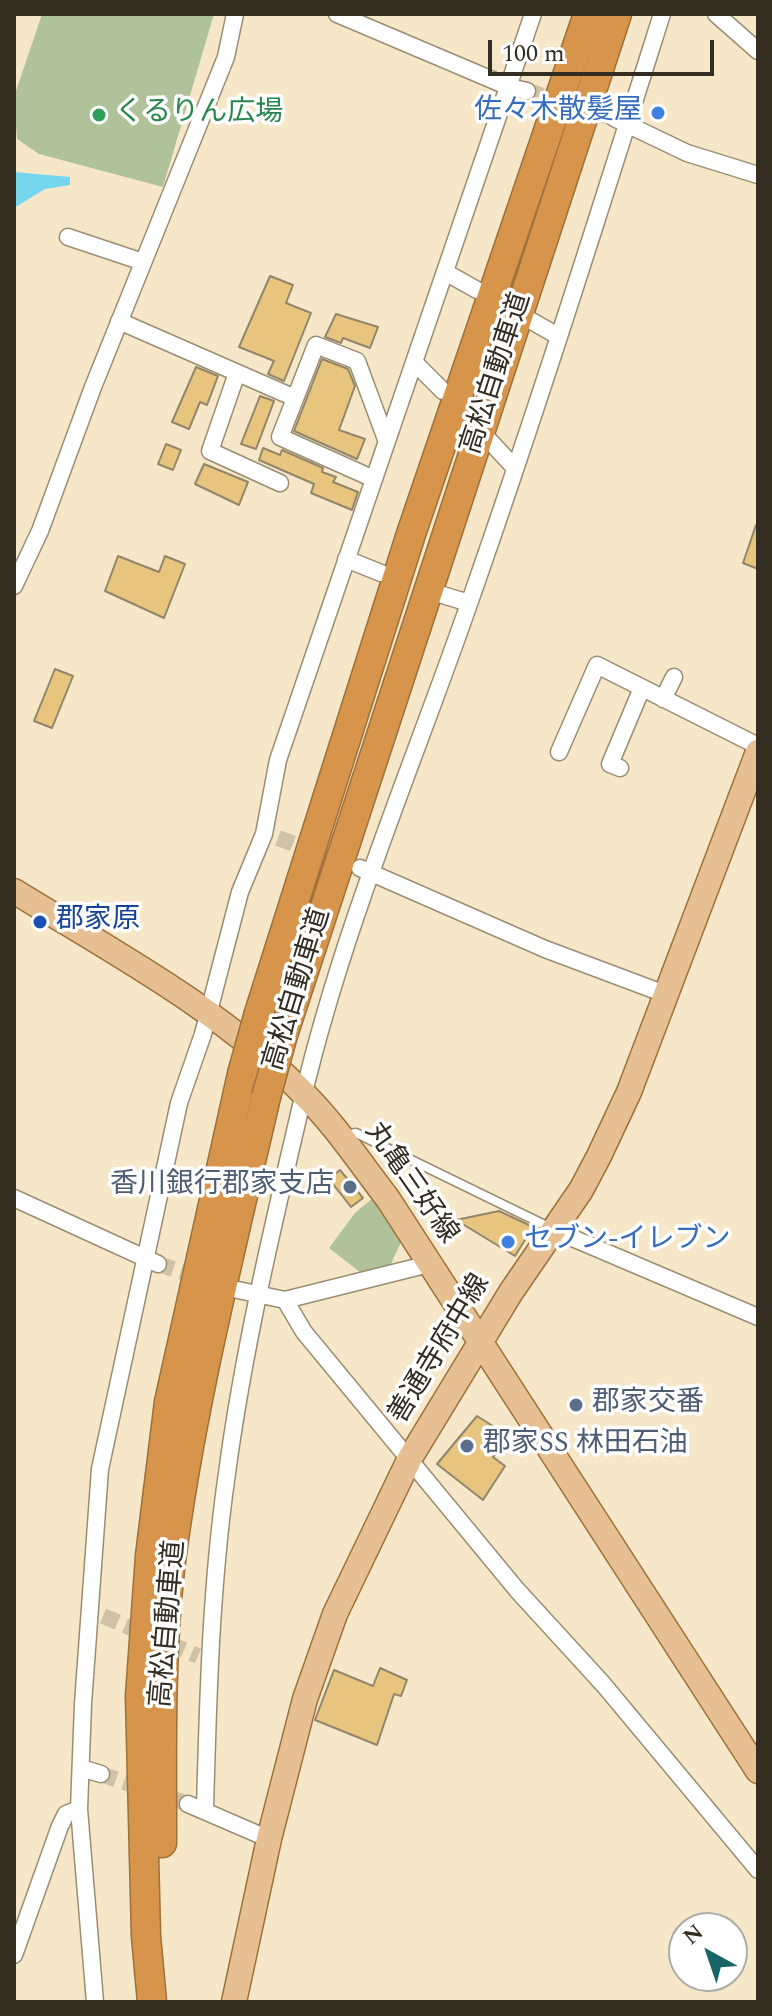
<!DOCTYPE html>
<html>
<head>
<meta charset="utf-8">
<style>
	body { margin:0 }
	#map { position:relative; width:772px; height:2016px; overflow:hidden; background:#f6e7c9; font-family:Spectral,serif }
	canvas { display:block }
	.frame { position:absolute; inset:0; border:16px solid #322c21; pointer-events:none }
	.north { position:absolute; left:668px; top:1912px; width:80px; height:80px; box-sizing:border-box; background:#fff; border:2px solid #adaba6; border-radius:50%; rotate:320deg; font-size:22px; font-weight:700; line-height:32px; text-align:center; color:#322c21 }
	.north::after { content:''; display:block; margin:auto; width:28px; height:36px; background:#166569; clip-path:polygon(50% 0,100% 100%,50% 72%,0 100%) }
	.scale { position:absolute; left:488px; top:40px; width:226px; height:36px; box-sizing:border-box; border:4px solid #322c21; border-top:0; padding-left:10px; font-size:24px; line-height:28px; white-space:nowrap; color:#322c21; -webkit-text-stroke:6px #fff; paint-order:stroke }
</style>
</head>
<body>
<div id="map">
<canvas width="772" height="2016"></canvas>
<div class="frame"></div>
<div class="north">N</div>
<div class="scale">100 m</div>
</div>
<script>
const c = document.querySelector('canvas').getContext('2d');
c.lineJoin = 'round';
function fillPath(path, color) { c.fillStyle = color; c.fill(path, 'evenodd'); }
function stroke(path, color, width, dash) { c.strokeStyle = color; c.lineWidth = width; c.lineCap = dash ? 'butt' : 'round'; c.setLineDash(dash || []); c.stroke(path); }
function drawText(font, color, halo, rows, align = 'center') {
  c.font = font + ' Spectral,"Noto Sans JP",serif'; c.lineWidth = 7; c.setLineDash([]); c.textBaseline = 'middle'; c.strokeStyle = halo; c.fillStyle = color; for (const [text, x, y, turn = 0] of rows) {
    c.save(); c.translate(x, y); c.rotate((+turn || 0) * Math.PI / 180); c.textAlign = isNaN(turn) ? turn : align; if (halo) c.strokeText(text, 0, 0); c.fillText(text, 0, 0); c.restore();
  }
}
fillPath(new Path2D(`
	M 42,14 L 214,14 L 163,187 L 39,154 L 17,139 L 14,97 Z
	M 374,1197 L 402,1240 L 390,1266 L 361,1273 L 329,1248 L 355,1213 Z`), '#b0c299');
fillPath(new Path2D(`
	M 14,172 L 70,177 L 70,185 L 45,189 L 14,208 Z`), '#75d6ed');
const building = new Path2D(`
	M 270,276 L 293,285 L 286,303 L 311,313 L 284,381 L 268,374 L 274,361 L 239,347 Z
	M 336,314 L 378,327 L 370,348 L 343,338 L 341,343 L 325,337 Z
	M 322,359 L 348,369 L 355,386 L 339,430 L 365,439 L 357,459 L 294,431 Z
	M 196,367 L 218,376 L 207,405 L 200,402 L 189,429 L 172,422 Z
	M 260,396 L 274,401 L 256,449 L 241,444 Z
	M 166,444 L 181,450 L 173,470 L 158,464 Z
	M 263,448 L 280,455 L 282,450 L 323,468 L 322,472 L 336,477 L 333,482 L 358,492 L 352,510 L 311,493 L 314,484 L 259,460 Z
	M 204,464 L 248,482 L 239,505 L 195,484 Z
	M 756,525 L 758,526 L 758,569 L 743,563 Z
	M 118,556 L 159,572 L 165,556 L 185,564 L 164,618 L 105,591 Z
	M 55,669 L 73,676 L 52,728 L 34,721 Z
	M 340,1170 L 363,1198 L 351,1207 L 329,1179 Z
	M 499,1211 L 533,1227 L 515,1256 L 456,1220 Z
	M 477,1416 L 499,1430 L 486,1444 L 498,1451 L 493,1457 L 505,1466 L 483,1500 L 437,1464 Z
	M 380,1668 L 407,1680 L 401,1696 L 394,1694 L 377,1745 L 315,1720 L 334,1670 L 373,1686 Z`);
fillPath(building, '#e8c57f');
stroke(building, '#93856a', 2);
stroke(new Path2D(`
	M 527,91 L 614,118
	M 278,838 L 348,864
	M 158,1264 L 202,1278
	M 103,1616 L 198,1656
	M 101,1774 L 188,1804`), '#cfc2a7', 16, [16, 8]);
const service = new Path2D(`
	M 344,1135 L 356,1133 L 553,1229`);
const minor = new Path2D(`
	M 337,14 L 509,87 L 527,91
	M 716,14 L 758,51
	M 614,118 L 687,153 L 758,175
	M 68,237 L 143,262
	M 445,272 L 477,290
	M 528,319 L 558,336
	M 119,321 L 295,398
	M 414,362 L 443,391
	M 237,373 L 210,451 L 280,483
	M 488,439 L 514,467
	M 374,479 L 280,437 L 316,345 L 357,361 L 387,442
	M 346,559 L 381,573
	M 14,586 L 40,531 L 93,387 L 226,57 L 235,14
	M 436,593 L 469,603
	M 663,699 L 674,677
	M 559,752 L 597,665 L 758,746
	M 620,768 L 610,764 L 642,688
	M 360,868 L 545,949 L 665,994
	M 14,1198 L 158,1264
	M 556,1231 L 758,1317
	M 238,1290 L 285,1300 L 429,1264
	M 285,1300 L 304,1332 L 517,1590 L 603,1684 L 758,1870
	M 81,1768 L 101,1774
	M 188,1804 L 269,1839
	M 205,1809 C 208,1696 211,1584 227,1473 C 244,1346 274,1221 303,1097 C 343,927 413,765 470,601 C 538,407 600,210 662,14
	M 14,1955 L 60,1826 L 66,1814 L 79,1809
	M 95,2002 L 79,1809 L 83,1704 L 100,1469 L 179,1103 L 203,1034 L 240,892 L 264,834 L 278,760 L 533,14`);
const primary = new Path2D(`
	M 14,891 C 113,952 222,1010 304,1094 C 336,1126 361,1164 388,1199 L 758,1771
	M 234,2002 L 269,1839 L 305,1699 L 335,1614 L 410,1458 L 511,1292 L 581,1190 L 599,1156 L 629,1092 L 758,752`);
const motorway = new Path2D(`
	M 259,1013 L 411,534 L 588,14
	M 283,1035 L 617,14
	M 162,1843 C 162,1752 160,1659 170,1569 C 190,1410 230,1253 266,1097
	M 152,2002 L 146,1936 L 140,1696 L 150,1556 L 169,1402 L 242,1074`);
stroke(service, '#9b8d72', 11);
stroke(minor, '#9b8d72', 19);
stroke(primary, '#9d703c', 27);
stroke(motorway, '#9d703c', 31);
stroke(service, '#fff', 8);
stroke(minor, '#fff', 16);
stroke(primary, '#e6bf92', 24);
stroke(motorway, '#d6954a', 28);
const motorwayBridge = new Path2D(`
	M 242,1074 L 259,1013
	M 266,1097 L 283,1035`);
stroke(motorwayBridge, '#9d703c', 31, []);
stroke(motorwayBridge, '#d6954a', 28);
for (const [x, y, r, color] of [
	[658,113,8,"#3f7fe0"],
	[99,115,8,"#2e9e5b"],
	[40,922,8,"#1a4fb4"],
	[350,1187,8,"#5c6f8a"],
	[508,1242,8,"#3f7fe0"],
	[576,1405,8,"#5c6f8a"],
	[467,1446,8,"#5c6f8a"]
]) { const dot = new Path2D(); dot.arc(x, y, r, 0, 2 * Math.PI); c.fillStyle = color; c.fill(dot); stroke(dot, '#fff', 3); }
drawText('28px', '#366cbe', '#fff', [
	["佐々木散髪屋",642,113],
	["セブン-イレブン",524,1242,"left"]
], 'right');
drawText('28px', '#27864d', '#fff', [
	["くるりん広場",115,115]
], 'left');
drawText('28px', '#322c21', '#fff', [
	["高松自動車道",498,374,-72],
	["高松自動車道",299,990,-73],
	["丸亀三好線",410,1184,55],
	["善通寺府中線",441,1350,-59],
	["高松自動車道",170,1624,-85]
]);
drawText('28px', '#164399', '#fff', [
	["郡家原",56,922]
], 'left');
drawText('28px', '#4e5e75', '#fff', [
	["香川銀行郡家支店",334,1187,"right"],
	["郡家交番",592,1405],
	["郡家SS 林田石油",483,1446]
], 'left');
</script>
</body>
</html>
